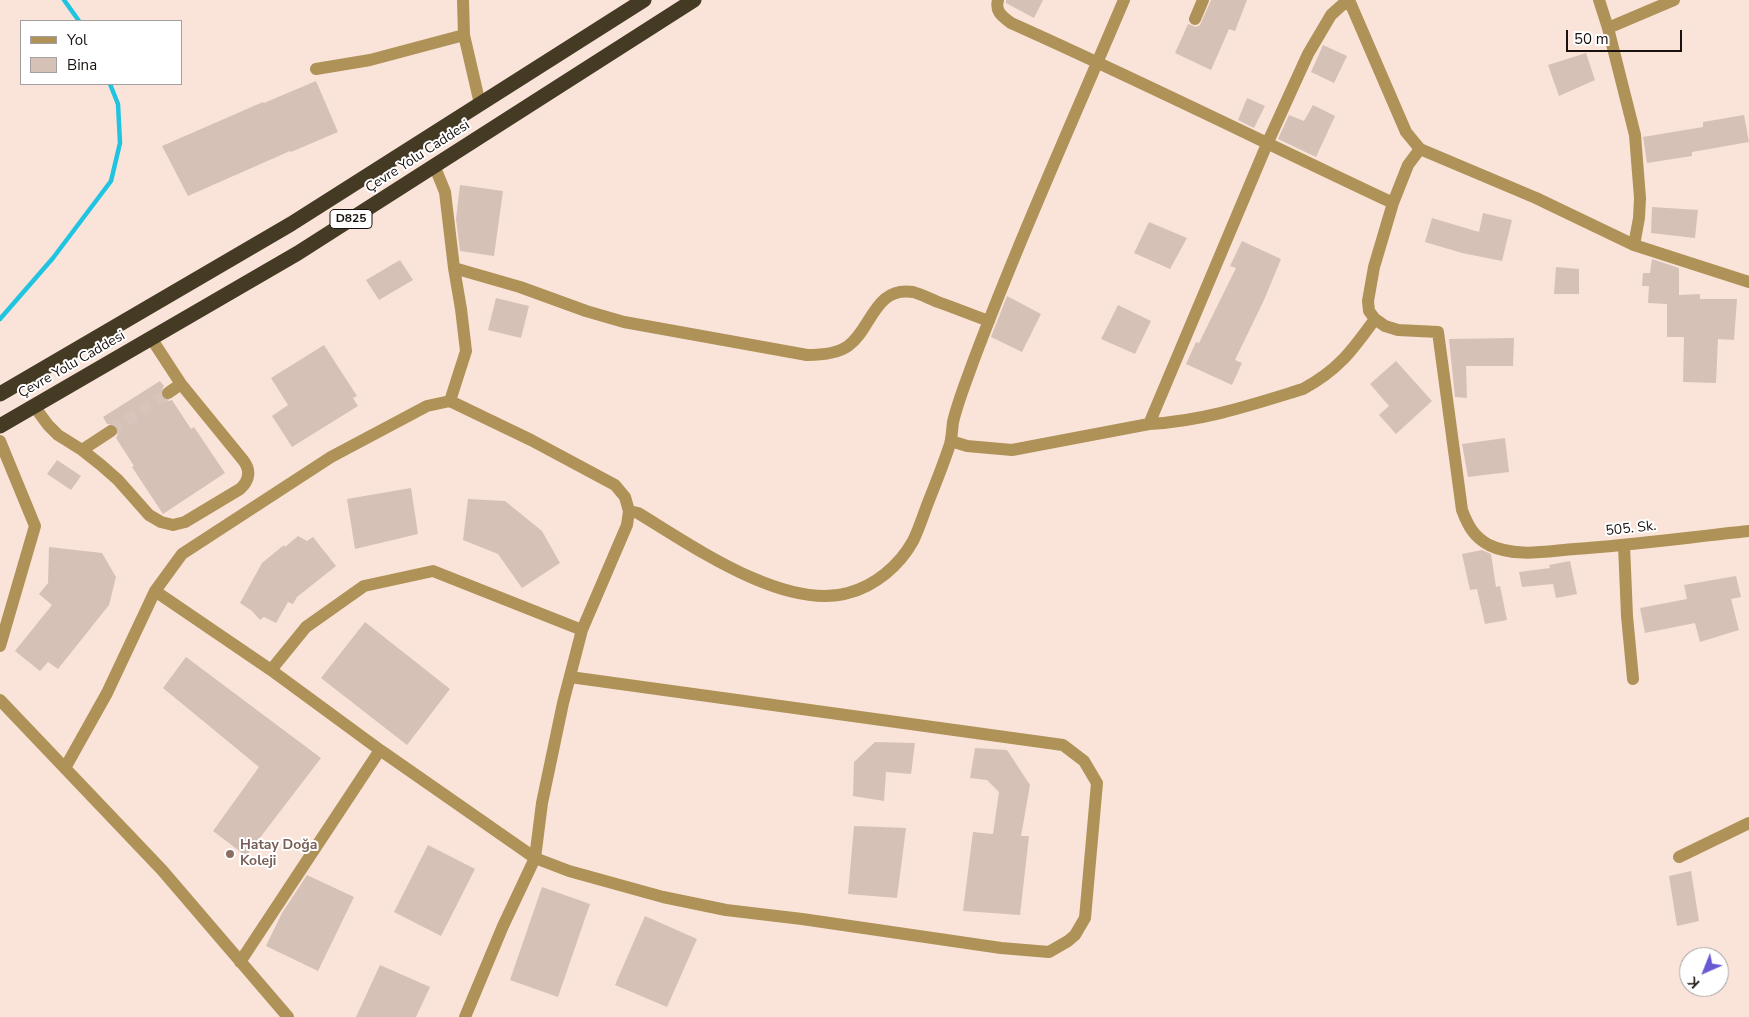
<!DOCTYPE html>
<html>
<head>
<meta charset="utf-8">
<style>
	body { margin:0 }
	#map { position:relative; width:1749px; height:1017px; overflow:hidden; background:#fae4da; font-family:"Nunito Sans",sans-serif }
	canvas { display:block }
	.legend { position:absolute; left:20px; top:20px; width:162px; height:65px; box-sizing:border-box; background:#fff; border:1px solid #a3a09f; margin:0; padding:6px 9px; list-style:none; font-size:15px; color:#18110e }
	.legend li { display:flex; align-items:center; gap:10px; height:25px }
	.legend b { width:25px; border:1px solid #a3a09f }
	.north { position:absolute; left:1679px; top:947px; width:50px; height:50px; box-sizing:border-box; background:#fff; border:1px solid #a3a09f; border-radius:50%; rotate:224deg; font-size:14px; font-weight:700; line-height:20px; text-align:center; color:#18110e }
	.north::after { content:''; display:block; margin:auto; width:18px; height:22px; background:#695ad4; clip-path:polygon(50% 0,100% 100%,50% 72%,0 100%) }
	.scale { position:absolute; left:1566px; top:30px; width:116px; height:22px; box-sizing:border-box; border:2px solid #18110e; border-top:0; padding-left:6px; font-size:15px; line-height:18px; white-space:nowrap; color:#18110e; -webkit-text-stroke:4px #fff; paint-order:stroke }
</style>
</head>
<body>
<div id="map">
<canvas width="1749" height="1017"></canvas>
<ul class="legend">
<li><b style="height:6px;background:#af9257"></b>Yol</li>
<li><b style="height:14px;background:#d6c1b6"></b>Bina</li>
</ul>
<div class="north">K</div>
<div class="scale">50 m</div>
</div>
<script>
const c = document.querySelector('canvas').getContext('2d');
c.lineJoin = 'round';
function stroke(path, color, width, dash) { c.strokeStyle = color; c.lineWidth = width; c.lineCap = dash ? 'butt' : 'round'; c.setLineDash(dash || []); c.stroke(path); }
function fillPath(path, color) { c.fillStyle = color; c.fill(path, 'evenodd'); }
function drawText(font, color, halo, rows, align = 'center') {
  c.font = font + ' "Nunito Sans",sans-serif'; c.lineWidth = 4; c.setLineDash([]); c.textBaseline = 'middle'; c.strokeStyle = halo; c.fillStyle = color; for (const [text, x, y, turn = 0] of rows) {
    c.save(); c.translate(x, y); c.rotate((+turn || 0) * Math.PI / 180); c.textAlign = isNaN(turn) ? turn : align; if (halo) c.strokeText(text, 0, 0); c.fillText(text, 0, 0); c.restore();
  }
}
stroke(new Path2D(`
	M 64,0 L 79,21
	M 0,319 L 53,258 L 111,181 L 120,143 L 118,104 L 110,84`), '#20c4e0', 4.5);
fillPath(new Path2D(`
	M 1006,0 L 1043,0 L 1034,18 L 1006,3 Z
	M 1211,0 L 1247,0 L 1235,31 L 1229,29 L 1211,70 L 1175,53 L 1188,24 L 1196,27 L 1200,25 Z
	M 1323,45 L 1347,56 L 1334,83 L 1311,72 Z
	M 1586,53 L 1595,80 L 1559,96 L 1548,65 Z
	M 316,81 L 338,132 L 291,152 L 290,151 L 188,196 L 162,146 L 263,102 L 264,103 Z
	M 1247,98 L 1265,106 L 1254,128 L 1238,120 Z
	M 1313,105 L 1335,116 L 1316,157 L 1278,139 L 1289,115 L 1304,121 Z
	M 1744,115 L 1749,142 L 1692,152 L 1692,156 L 1647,163 L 1643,137 L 1703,127 L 1703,122 Z
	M 460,185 L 503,191 L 494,256 L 460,251 L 456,219 Z
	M 1652,207 L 1698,210 L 1695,238 L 1651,233 Z
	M 1483,213 L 1512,220 L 1502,261 L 1462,253 L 1425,242 L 1432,218 L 1479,232 Z
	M 1149,222 L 1187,238 L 1170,269 L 1134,253 Z
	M 1242,241 L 1281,259 L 1264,300 L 1235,360 L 1242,363 L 1232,385 L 1186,364 L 1196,342 L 1199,343 L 1236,268 L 1230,266 Z
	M 1652,259 L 1679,268 L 1679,295 L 1700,294 L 1700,299 L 1737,299 L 1734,340 L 1718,339 L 1716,383 L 1683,382 L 1684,337 L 1667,337 L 1667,304 L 1648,303 L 1649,286 L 1642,286 L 1643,273 L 1650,273 Z
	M 400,260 L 413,280 L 379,300 L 366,280 Z
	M 1556,267 L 1579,269 L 1579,294 L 1554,294 Z
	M 1007,296 L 1041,314 L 1022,352 L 991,337 Z
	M 496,298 L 529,306 L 521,338 L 488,330 Z
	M 1118,305 L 1151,321 L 1135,354 L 1101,339 Z
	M 1514,338 L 1513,366 L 1466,366 L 1467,398 L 1455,397 L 1449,339 Z
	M 324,345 L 357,396 L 353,398 L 358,406 L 292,447 L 272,416 L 288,405 L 271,378 Z
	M 1396,361 L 1432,401 L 1396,434 L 1379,415 L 1389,406 L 1370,384 Z
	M 160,381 L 164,386 L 160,393 L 162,398 L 168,401 L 172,400 L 191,429 L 194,427 L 225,473 L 163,514 L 132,467 L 134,466 L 116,438 L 118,434 L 118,427 L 114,424 L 107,424 L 103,417 Z
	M 1505,438 L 1509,472 L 1468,477 L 1462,444 Z
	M 57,460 L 81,476 L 71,490 L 47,474 Z
	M 411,488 L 418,534 L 355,549 L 347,499 Z
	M 468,499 L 505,501 L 542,531 L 560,563 L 522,588 L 498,554 L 463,540 Z
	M 298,536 L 307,541 L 313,537 L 336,566 L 297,597 L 293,604 L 288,602 L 276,623 L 264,617 L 260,620 L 252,611 L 240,603 L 262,563 L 284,545 L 285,547 Z
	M 49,547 L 102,553 L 116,577 L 109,605 L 58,669 L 48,662 L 40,671 L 15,651 L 52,605 L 39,594 L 48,583 Z
	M 1482,550 L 1491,554 L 1496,587 L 1500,586 L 1507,620 L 1485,624 L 1477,589 L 1470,590 L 1462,554 Z
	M 1570,561 L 1577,594 L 1556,598 L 1553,584 L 1522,587 L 1519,572 L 1550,568 L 1549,565 Z
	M 1736,576 L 1741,597 L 1731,599 L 1739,630 L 1700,642 L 1695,623 L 1645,633 L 1640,608 L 1687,599 L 1684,585 Z
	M 365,622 L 450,689 L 407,745 L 321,678 Z
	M 186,657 L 321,758 L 246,856 L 213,831 L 259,767 L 163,688 Z
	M 875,742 L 915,743 L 911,774 L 886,772 L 884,801 L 853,796 L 854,762 Z
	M 975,748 L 1007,750 L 1030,785 L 1021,836 L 1029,836 L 1020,915 L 963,911 L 973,832 L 993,834 L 999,792 L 987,780 L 970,778 Z
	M 854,826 L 906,828 L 897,898 L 848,894 Z
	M 428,845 L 475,869 L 441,936 L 394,912 Z
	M 1691,871 L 1699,921 L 1677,926 L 1669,876 Z
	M 307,875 L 354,897 L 318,971 L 266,946 L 282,913 Z
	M 542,887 L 590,904 L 558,997 L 510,980 Z
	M 645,916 L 697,939 L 667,1007 L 615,985 Z
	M 380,965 L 430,987 L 416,1017 L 356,1017 Z`), '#d6c1b6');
stroke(new Path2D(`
	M 111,431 L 168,393`), '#d8c4bb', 12, [12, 6]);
stroke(new Path2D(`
	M 463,0 L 464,35 L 480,104
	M 998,0 C 995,12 1002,16 1011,23 C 1139,80 1265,143 1393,203
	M 1349,0 L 1406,132 L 1420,149 L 1536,198 L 1634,245 L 1749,282
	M 1599,0 L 1608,28 L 1635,135 L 1640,198 L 1639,218 L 1634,245
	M 1195,19 L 1203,0
	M 1608,28 L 1674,0
	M 316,69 L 370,60 L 464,35
	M 1420,149 L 1408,165 L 1393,203 L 1374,267 L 1368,301 L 1369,311 L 1375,319 L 1385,326 L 1398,330 L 1438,332 L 1462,510 C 1468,526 1474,537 1489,545 C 1516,558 1547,551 1575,549 C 1633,545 1691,537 1749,531
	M 434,165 L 445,192 L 454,268 L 461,309 L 466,351 L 450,401
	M 454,268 L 520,287 L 586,311 L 624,322 L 807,355 C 821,355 837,354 848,346 C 872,329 874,286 913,292 C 921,294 930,299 938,302 C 955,308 972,315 989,321
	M 168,393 L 181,384
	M 34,406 L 48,425 L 58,435 L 82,450 L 101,465 L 118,480 L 149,515 L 161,522 L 173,525 L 185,522 L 240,489 C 250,480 251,470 243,460 L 181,384 L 151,338
	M 1149,424 L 1267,144 L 1308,54 L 1331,15 L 1342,5 L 1350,3
	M 0,441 L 35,526 L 0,646
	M 951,441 L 967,446 L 1012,450 L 1149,424 C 1204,421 1251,405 1303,389 C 1338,370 1352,351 1375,319
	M 82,450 L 111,431
	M 629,511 L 638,513 C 691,545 784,611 848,593 C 875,586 899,566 913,541 C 918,531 922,519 926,508 C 934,487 943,466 950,444 C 952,437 952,429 953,422 C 958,401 966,382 973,362 C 1019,240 1073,120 1124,0
	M 1624,545 L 1627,616 L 1633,679
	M 155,591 L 271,670 L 380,750 L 535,858 L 569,871 L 663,897 L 726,910 L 802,919 L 1001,948 L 1049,952 L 1068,941 L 1075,935 L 1085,918 L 1097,783 L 1084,761 L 1063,745 L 570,677
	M 271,670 L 306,627 L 364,586 L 433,571 L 582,630
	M 0,700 L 162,870 L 288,1017
	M 65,768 L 107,693 L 155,591 L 182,554 L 331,457 L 427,406 L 450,401 L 531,440 L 615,485 L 625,497 L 629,511 L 627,525 L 582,630 L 563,703 L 542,803 L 535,858 L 503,926 L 465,1017
	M 1679,857 L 1749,823
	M 240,962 L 380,750`), '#af9257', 12);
stroke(new Path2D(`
	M 0,394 L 291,224 L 644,0
	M 0,426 L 298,253 L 694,0`), '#453a24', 15);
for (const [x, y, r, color] of [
	[230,854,5,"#8d6e63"]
]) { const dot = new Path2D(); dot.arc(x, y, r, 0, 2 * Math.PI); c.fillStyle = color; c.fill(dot); stroke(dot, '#fff', 2); }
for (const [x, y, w] of [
	[351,219,42]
]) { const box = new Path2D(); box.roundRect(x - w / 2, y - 9.5, w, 19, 4); c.fillStyle = '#fff'; c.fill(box); stroke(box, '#18110e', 1); }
drawText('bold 12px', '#18110e', null, [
	["D825",351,219]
]);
drawText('14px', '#18110e', '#fff', [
	["Çevre Yolu Caddesi",418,157,-33],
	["Çevre Yolu Caddesi",72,365,-30],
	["505. Sk.",1631,529,-6]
]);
drawText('bold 14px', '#785e54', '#fff', [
	["Hatay Doğa",240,846],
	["Koleji",240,862]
], 'left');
</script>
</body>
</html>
